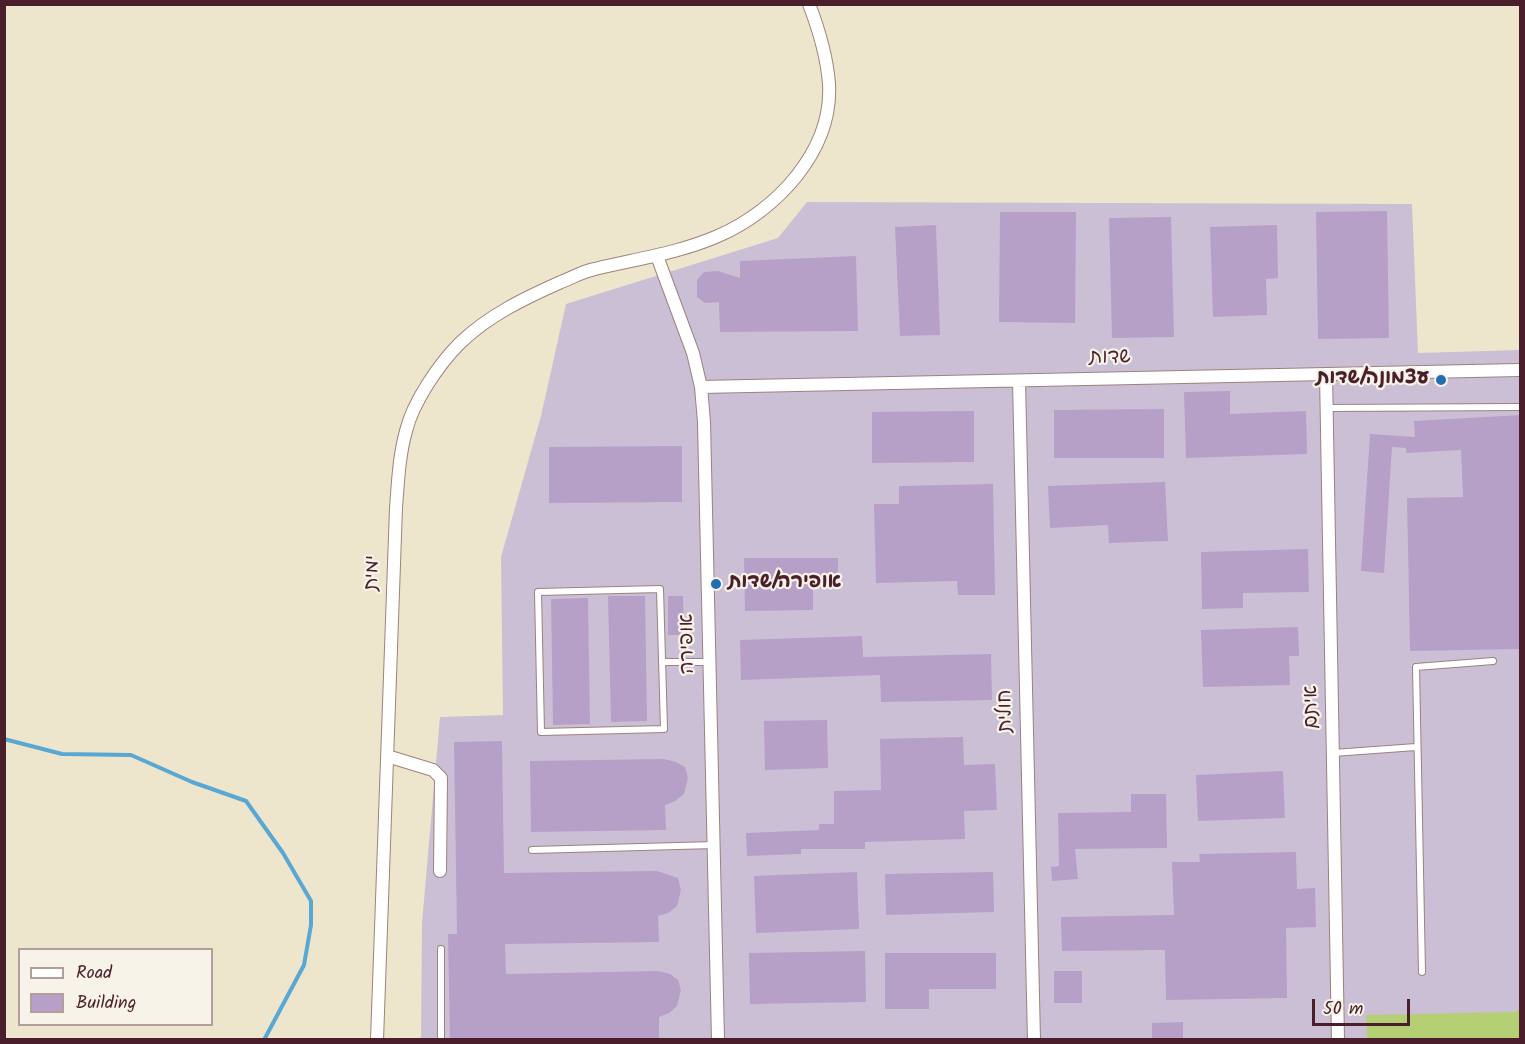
<!DOCTYPE html>
<html>
<head>
<meta charset="utf-8">
<style>
	body { margin:0 }
	#map { position:relative; width:1525px; height:1044px; overflow:hidden; background:#eee6cc; font-family:Kalam,sans-serif }
	canvas { display:block }
	.frame { position:absolute; inset:0; border:6px solid #4a1f2b; pointer-events:none }
	.legend { position:absolute; left:18px; top:948px; width:195px; height:78px; box-sizing:border-box; background:#f7f3e8; border:2px solid #b29e9c; margin:0; padding:8px 10px; list-style:none; font-size:18px; color:#4a1f2b }
	.legend li { display:flex; align-items:center; gap:12px; height:30px }
	.legend b { width:30px; border:2px solid #b29e9c }
	.scale { position:absolute; left:1312px; top:999px; width:98px; height:27px; box-sizing:border-box; border:3px solid #4a1f2b; border-top:0; padding-left:8px; font-size:18px; line-height:21px; white-space:nowrap; color:#4a1f2b; -webkit-text-stroke:4px #f7f3e8; paint-order:stroke }
</style>
</head>
<body>
<div id="map">
<canvas width="1525" height="1044"></canvas>
<div class="frame"></div>
<ul class="legend">
<li><b style="height:8px;background:#fff"></b>Road</li>
<li><b style="height:16px;background:#b7a0c7"></b>Building</li>
</ul>
<div class="scale">50 m</div>
</div>
<script>
const c = document.querySelector('canvas').getContext('2d');
c.lineJoin = 'round';
function fillPath(path, color) { c.fillStyle = color; c.fill(path, 'evenodd'); }
function stroke(path, color, width, dash) { c.strokeStyle = color; c.lineWidth = width; c.lineCap = dash ? 'butt' : 'round'; c.setLineDash(dash || []); c.stroke(path); }
function drawText(font, color, halo, rows, align = 'center') {
  c.font = font + ' Kalam,"Playpen Sans Hebrew",sans-serif'; c.lineWidth = 4.5; c.setLineDash([]); c.textBaseline = 'middle'; c.strokeStyle = halo; c.fillStyle = color; for (const [text, x, y, turn = 0] of rows) {
    c.save(); c.translate(x, y); c.rotate((+turn || 0) * Math.PI / 180); c.textAlign = isNaN(turn) ? turn : align; if (halo) c.strokeText(text, 0, 0); c.fillText(text, 0, 0); c.restore();
  }
}
fillPath(new Path2D(`
	M 807,202 L 1412,204 L 1418,353 L 1520,350 L 1520,1039 L 421,1040 L 422,923 L 440,717 L 503,715 L 501,557 L 541,416 L 566,304 L 778,238 Z`), '#cbbfd6');
fillPath(new Path2D(`
	M 1520,1009 L 1520,1039 L 1367,1039 L 1366,1015 L 1515,1012 Z`), '#b5cf74');
stroke(new Path2D(`
	M 4,739 L 62,754 L 131,755 L 192,782 L 246,801 L 283,853 L 311,901 L 311,925 L 304,965 L 264,1040`), '#59a7d3', 4);
fillPath(new Path2D(`
	M 1387,211 L 1389,338 L 1318,339 L 1316,212 Z
	M 1000,212 L 1076,212 L 1075,323 L 999,322 Z
	M 1171,217 L 1174,337 L 1112,338 L 1109,218 Z
	M 936,225 L 940,335 L 900,336 L 895,227 Z
	M 1277,225 L 1278,278 L 1266,279 L 1267,315 L 1213,317 L 1210,227 Z
	M 856,256 L 858,331 L 720,332 L 719,302 L 705,303 L 697,297 L 697,280 L 704,272 L 718,271 L 740,278 L 740,261 Z
	M 1230,391 L 1230,414 L 1306,411 L 1307,454 L 1186,458 L 1184,392 Z
	M 1164,409 L 1164,458 L 1054,458 L 1054,410 Z
	M 974,411 L 974,462 L 872,463 L 872,412 Z
	M 1521,415 L 1521,649 L 1410,651 L 1407,498 L 1463,497 L 1461,450 L 1406,453 L 1406,448 L 1392,447 L 1384,573 L 1361,571 L 1370,434 L 1415,437 L 1414,421 Z
	M 682,446 L 682,502 L 549,503 L 549,447 Z
	M 1165,482 L 1168,541 L 1109,543 L 1108,525 L 1050,528 L 1048,486 Z
	M 993,484 L 995,595 L 958,595 L 957,581 L 876,583 L 874,504 L 899,504 L 899,486 Z
	M 1308,549 L 1309,592 L 1243,593 L 1243,608 L 1202,609 L 1201,552 Z
	M 744,558 L 838,558 L 838,588 L 813,588 L 813,610 L 745,611 Z
	M 608,596 L 645,596 L 647,721 L 611,722 Z
	M 668,596 L 683,596 L 684,635 L 668,635 Z
	M 588,598 L 590,724 L 553,725 L 551,599 Z
	M 1298,627 L 1299,656 L 1289,656 L 1290,685 L 1203,687 L 1201,630 Z
	M 862,636 L 863,657 L 991,654 L 992,700 L 881,702 L 880,675 L 741,680 L 740,640 Z
	M 827,720 L 828,768 L 765,770 L 764,721 Z
	M 963,737 L 964,765 L 995,764 L 997,810 L 964,811 L 965,839 L 865,842 L 865,849 L 801,849 L 801,854 L 747,856 L 746,833 L 819,830 L 819,824 L 834,824 L 834,791 L 881,790 L 880,739 Z
	M 502,741 L 504,873 L 657,871 L 678,878 L 681,890 L 677,906 L 668,913 L 658,916 L 659,942 L 505,944 L 506,974 L 658,971 L 670,974 L 678,980 L 681,990 L 677,1006 L 669,1013 L 659,1017 L 659,1040 L 450,1040 L 448,934 L 457,934 L 454,742 Z
	M 664,759 L 676,762 L 685,767 L 688,778 L 684,794 L 675,801 L 665,805 L 666,830 L 531,832 L 530,761 Z
	M 1283,771 L 1285,818 L 1198,821 L 1196,775 Z
	M 1131,794 L 1166,794 L 1167,848 L 1075,849 L 1078,879 L 1052,881 L 1051,867 L 1059,866 L 1058,813 L 1131,812 Z
	M 1296,852 L 1297,889 L 1315,888 L 1316,927 L 1286,928 L 1287,998 L 1166,1000 L 1165,950 L 1062,951 L 1061,917 L 1174,915 L 1172,862 L 1200,862 L 1199,854 Z
	M 857,872 L 859,929 L 756,933 L 754,876 Z
	M 993,872 L 994,912 L 886,915 L 885,874 Z
	M 865,951 L 866,1002 L 750,1004 L 749,953 Z
	M 885,953 L 996,953 L 996,989 L 929,989 L 929,1009 L 885,1009 Z
	M 1054,971 L 1082,971 L 1082,1003 L 1054,1003 Z
	M 1183,1022 L 1183,1040 L 1152,1040 L 1152,1023 Z`), '#b7a0c7');
const lane = new Path2D(`
	M 1327,408 L 1520,407
	M 660,589 L 664,729 L 541,732 L 538,592 Z
	M 662,662 L 709,662
	M 1333,753 L 1416,747
	M 532,850 L 714,845
	M 441,949 L 441,1040
	M 1422,972 L 1416,667 L 1493,661`);
const street = new Path2D(`
	M 657,256 L 693,353 L 701,387 L 704,422 L 718,1040
	M 1326,374 L 1338,1040
	M 1019,381 L 1034,1040
	M 701,387 L 1520,370
	M 387,756 L 433,770 L 441,778 L 440,871
	M 377,1040 L 396,508 C 398,482 399,456 406,431 C 413,402 439,364 460,343 C 489,315 525,298 561,282 C 572,278 583,271 595,269 C 636,259 679,253 718,236 C 776,211 833,151 829,84 C 827,56 819,30 809,4`);
stroke(lane, '#9c827c', 8);
stroke(street, '#9c827c', 14);
stroke(lane, '#fff', 6);
stroke(street, '#fff', 12);
for (const [x, y, r, color] of [
	[1441,380,6,"#1f6fb2"],
	[716,584,6,"#1f6fb2"]
]) { const dot = new Path2D(); dot.arc(x, y, r, 0, 2 * Math.PI); c.fillStyle = color; c.fill(dot); stroke(dot, '#f7f3e8', 2); }
drawText('20px', '#4a1f2b', '#f7f3e8', [
	["שדות",1110,359,-1],
	["ימית",374,573,-88],
	["אופירה",689,644,-91],
	["איתם",1313,707,-91],
	["חולית",1007,711,-91]
]);
drawText('bold 20px', '#4a1f2b', '#f7f3e8', [
	["עצמונה/שדות",1429,380],
	["אופירה/שדות",728,584,"left"]
], 'right');
</script>
</body>
</html>
